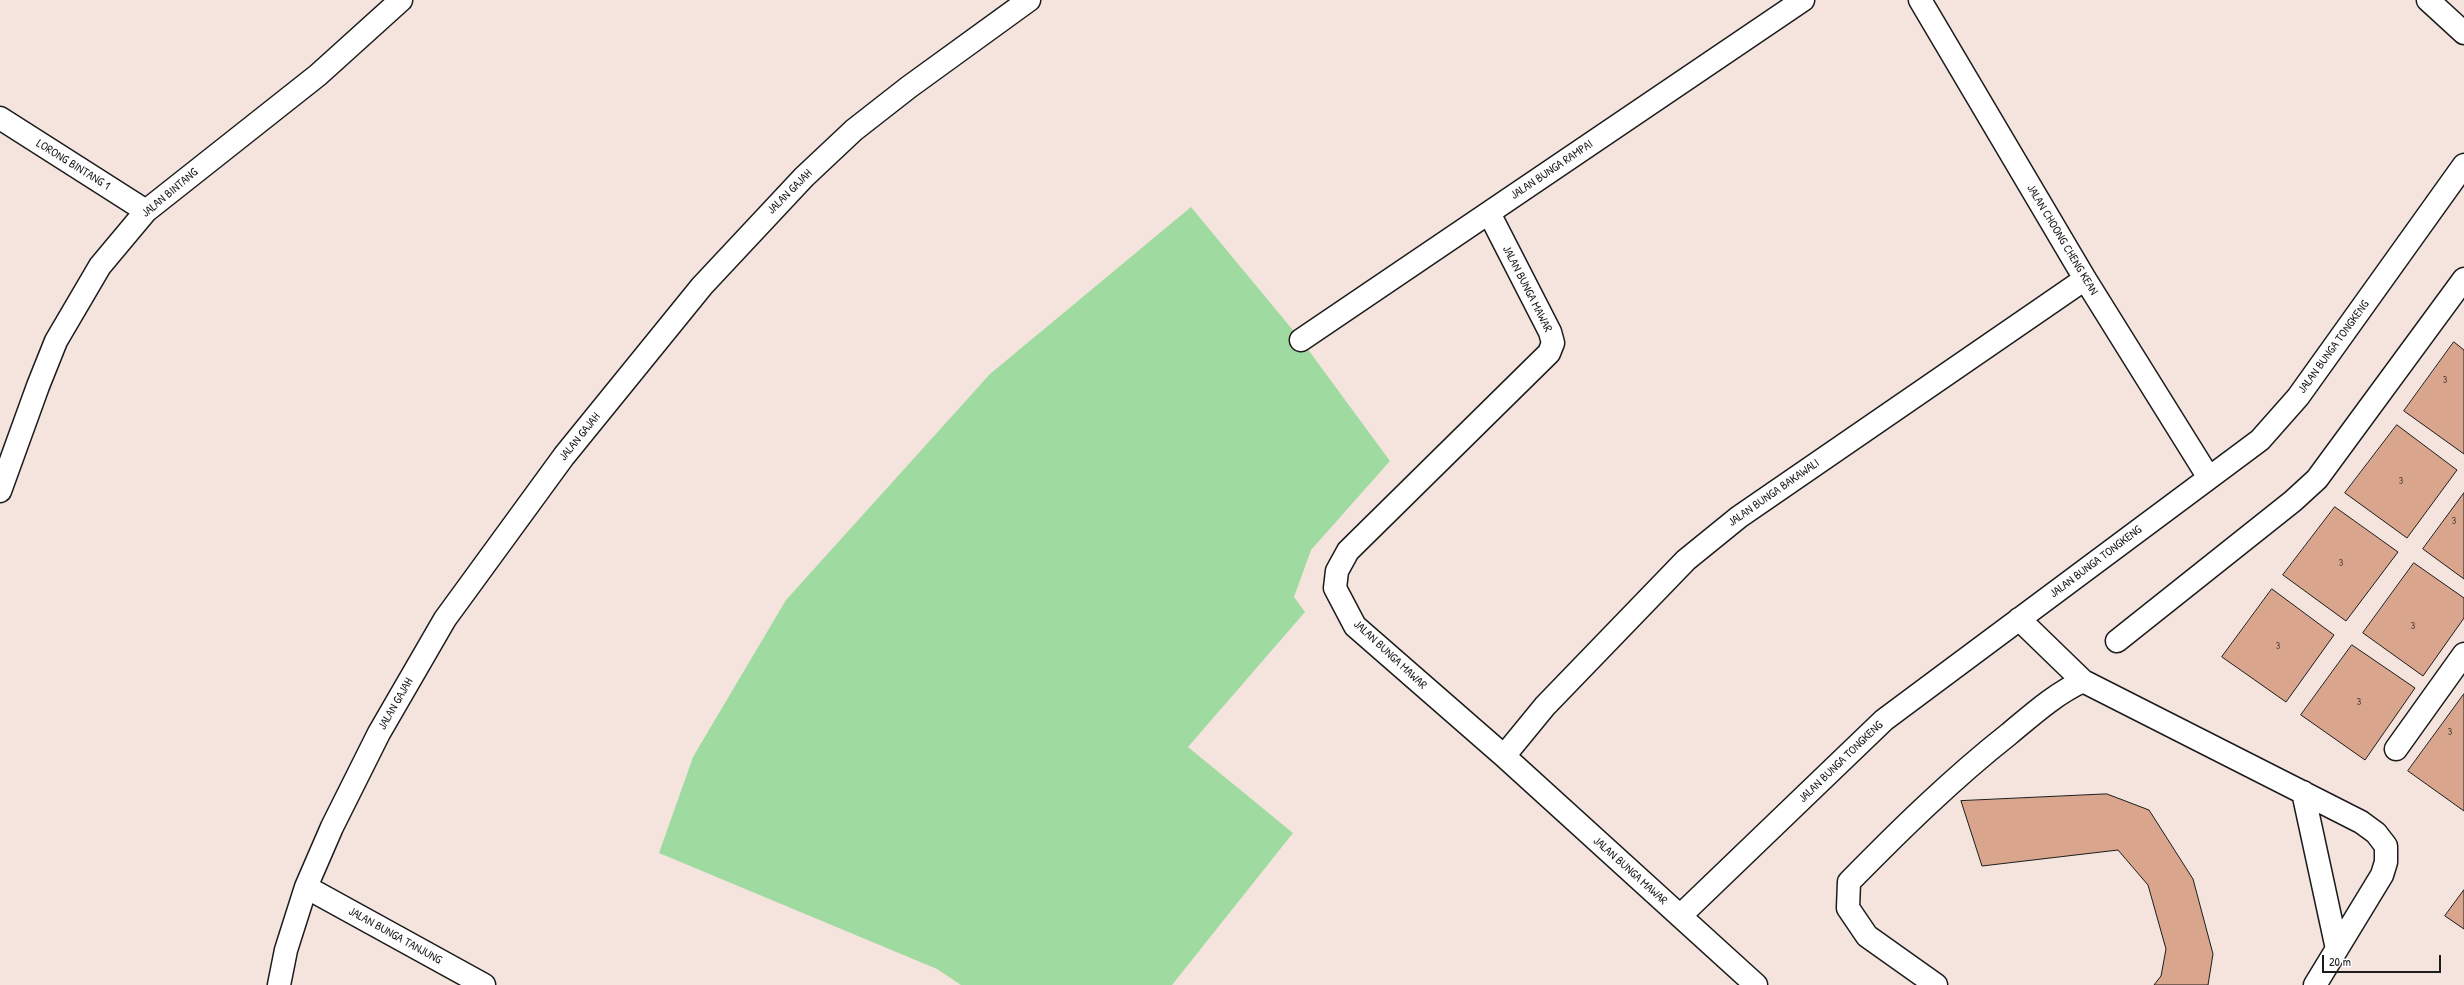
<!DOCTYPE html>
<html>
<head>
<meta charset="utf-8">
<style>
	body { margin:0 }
	#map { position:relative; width:2464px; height:985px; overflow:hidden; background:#f4e4dd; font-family:"Patrick Hand",sans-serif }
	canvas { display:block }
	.scale { position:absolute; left:2322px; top:955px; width:119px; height:18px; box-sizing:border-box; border:2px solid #1c1c1c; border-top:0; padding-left:5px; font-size:12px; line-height:14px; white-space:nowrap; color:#1c1c1c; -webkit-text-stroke:3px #fff; paint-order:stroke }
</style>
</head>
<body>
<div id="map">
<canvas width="2464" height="985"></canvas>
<div class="scale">20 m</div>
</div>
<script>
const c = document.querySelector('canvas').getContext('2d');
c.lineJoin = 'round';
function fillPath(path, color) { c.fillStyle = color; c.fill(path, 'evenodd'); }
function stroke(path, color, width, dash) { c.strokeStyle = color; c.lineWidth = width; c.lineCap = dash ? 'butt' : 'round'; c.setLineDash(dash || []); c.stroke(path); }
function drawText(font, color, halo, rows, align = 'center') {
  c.font = font + ' "Patrick Hand",sans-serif'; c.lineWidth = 4; c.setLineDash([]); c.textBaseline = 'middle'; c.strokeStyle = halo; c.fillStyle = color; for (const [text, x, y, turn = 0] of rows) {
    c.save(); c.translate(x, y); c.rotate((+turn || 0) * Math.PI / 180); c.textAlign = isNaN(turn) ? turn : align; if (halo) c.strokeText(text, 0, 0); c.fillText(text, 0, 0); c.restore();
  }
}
fillPath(new Path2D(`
	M 1191,207 L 1301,340 L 1390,461 L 1311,550 L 1294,597 L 1305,612 L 1188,747 L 1293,833 L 1172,985 L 961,985 L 937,969 L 659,853 L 693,757 L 786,600 L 990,374 Z`), '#9fdba1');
const building = new Path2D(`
	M 2454,342 L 2464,350 L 2464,454 L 2404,411 Z
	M 2397,425 L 2457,470 L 2407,538 L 2345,493 Z
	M 2464,493 L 2464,579 L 2423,549 Z
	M 2335,507 L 2398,552 L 2346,621 L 2283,575 Z
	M 2414,563 L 2464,598 L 2464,618 L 2423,676 L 2363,633 Z
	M 2272,589 L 2334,635 L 2286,702 L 2222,657 Z
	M 2352,645 L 2415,688 L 2365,760 L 2301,715 Z
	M 2464,694 L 2464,811 L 2408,771 Z
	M 2107,794 L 2149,810 L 2193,879 L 2213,954 L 2208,985 L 2154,985 L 2161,976 L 2166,949 L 2148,885 L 2118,850 L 1982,866 L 1961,801 Z
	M 2464,890 L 2464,929 L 2445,916 Z`);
fillPath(building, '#d9a58d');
stroke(building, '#1c1c1c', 1);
const minor = new Path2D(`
	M 1920,0 L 2085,279 L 2209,478
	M 2428,0 L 2464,33
	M 0,118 L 146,211
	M 1489,213 L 1550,332 L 1553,343 L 1549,353 L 1348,551 L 1337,571 L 1335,588 L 1355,626 L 1504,756 L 1756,985
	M 1301,340 L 1803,0
	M 0,491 L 38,386 L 56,341 L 100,266 L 146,211 L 318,75 L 401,0
	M 2019,619 L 2083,681 L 2361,822 L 2376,833 L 2386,846 L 2386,862 L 2382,875 L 2315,985
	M 2117,641 L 2293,501 L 2317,479 L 2464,279
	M 2396,749 L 2464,654
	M 1504,756 L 1545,706 L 1686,560 L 1739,517 L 2085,279
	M 2303,792 L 2337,949
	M 306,887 L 484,985
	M 1680,916 L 1884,720 L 2260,440 L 2298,397 L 2464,165
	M 279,985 L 286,950 L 306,887 L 332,827 L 379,733 L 445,619 L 564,456 L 702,286 L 804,177 L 854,130 L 909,87 L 1029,0
	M 1936,985 L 1867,936 L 1848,908 L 1849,882 C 1900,830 1952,779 2009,734 C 2033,714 2055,694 2083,681`);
stroke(minor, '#1c1c1c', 25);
stroke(minor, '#fff', 22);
drawText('10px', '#4b3e38', null, [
	["3",2445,380],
	["3",2401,481],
	["3",2454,521],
	["3",2341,563],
	["3",2413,626],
	["3",2278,646],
	["3",2359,702],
	["3",2450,732]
]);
drawText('12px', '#1c1c1c', '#fff', [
	["LORONG BINTANG 1",73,165,32],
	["JALAN BUNGA RAMPAI",1552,170,-34],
	["JALAN GAJAH",790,192,-45],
	["JALAN BINTANG",170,193,-40],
	["JALAN CHOONG CHENG KEAN",2062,240,59],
	["JALAN BUNGA MAWAR",1527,289,63],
	["JALAN BUNGA TONGKENG",2334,347,-54],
	["JALAN GAJAH",580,437,-51],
	["JALAN BUNGA BAKAWALI",1774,493,-35],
	["JALAN BUNGA TONGKENG",2096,562,-37],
	["JALAN BUNGA MAWAR",1390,655,43],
	["JALAN GAJAH",396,704,-60],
	["JALAN BUNGA TONGKENG",1841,762,-44],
	["JALAN BUNGA MAWAR",1630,871,42],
	["JALAN BUNGA TANJUNG",395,936,29]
]);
</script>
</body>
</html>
